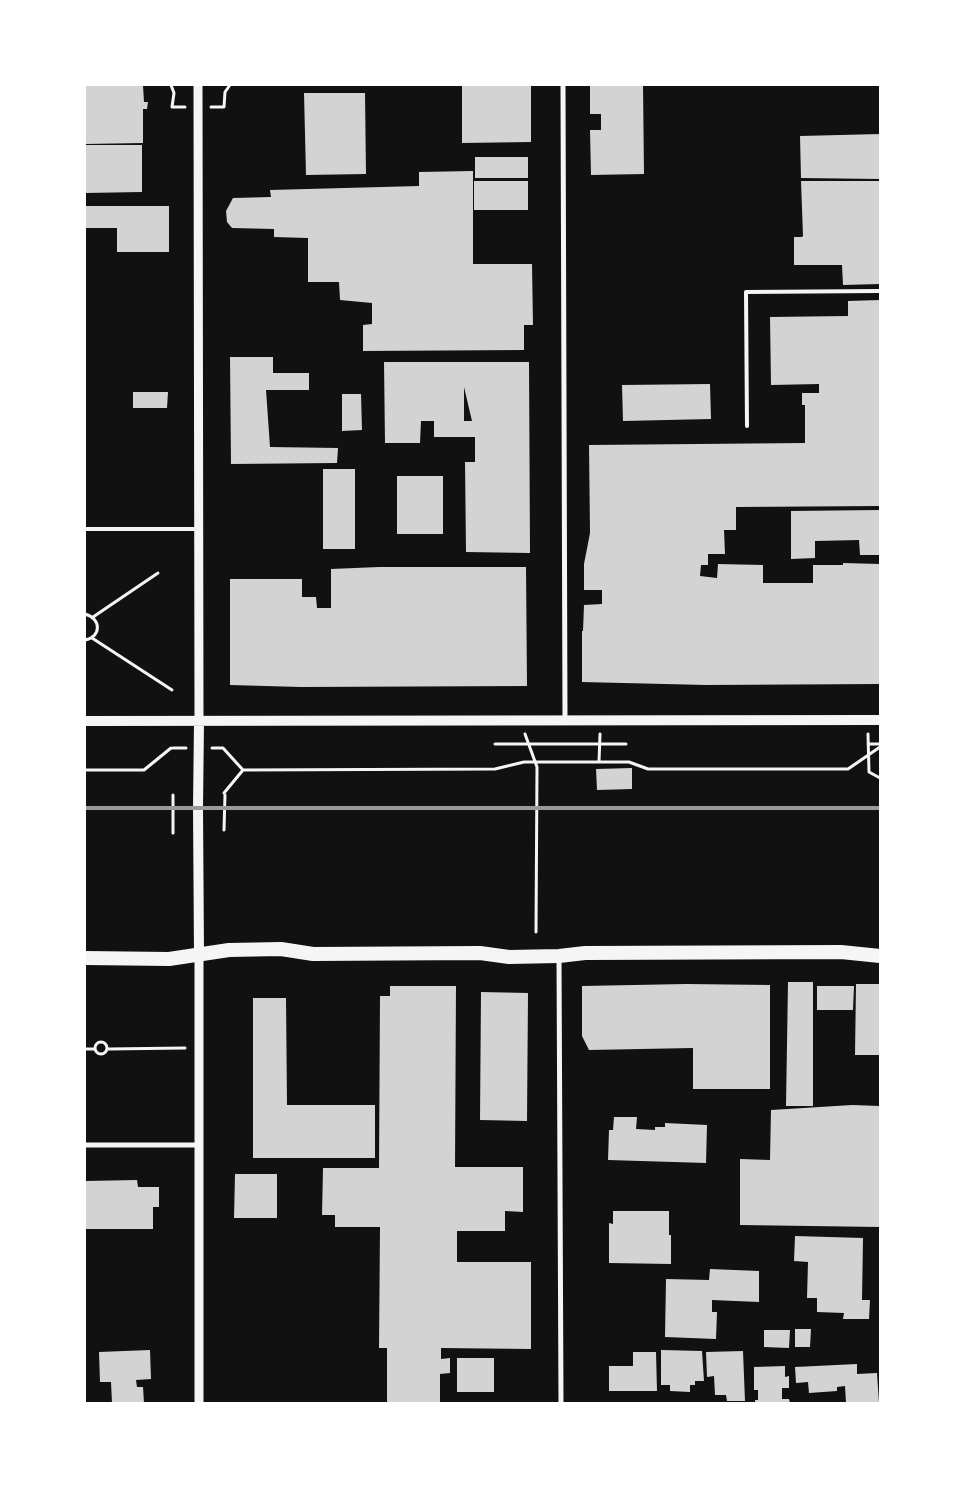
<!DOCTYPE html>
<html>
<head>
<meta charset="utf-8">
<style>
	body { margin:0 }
	#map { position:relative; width:965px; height:1488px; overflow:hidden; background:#111; font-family:"Roboto Condensed",sans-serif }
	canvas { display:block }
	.frame { position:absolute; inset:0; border:86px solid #fff; pointer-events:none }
</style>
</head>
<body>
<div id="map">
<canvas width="965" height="1488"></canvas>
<div class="frame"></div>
</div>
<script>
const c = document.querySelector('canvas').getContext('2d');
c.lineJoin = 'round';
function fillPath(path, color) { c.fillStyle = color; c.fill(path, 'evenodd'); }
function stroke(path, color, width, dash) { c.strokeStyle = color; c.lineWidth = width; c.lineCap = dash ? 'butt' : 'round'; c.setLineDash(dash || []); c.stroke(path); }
fillPath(new Path2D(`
	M 143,85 L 144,102 L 148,102 L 147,109 L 143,109 L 143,143 L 85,144 L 85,86 Z
	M 590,85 L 643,85 L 644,174 L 591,175 L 590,130 L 601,130 L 601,114 L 590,114 Z
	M 462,86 L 531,86 L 531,142 L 462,143 Z
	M 304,93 L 365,93 L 366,174 L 306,175 Z
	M 880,134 L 880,179 L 801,178 L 800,136 Z
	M 85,145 L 142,145 L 142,192 L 85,193 Z
	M 475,157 L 528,157 L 528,178 L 475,178 Z
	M 473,171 L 473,264 L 532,264 L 533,325 L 524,325 L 524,350 L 363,351 L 363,325 L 372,324 L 372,303 L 340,300 L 339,282 L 308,282 L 308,238 L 274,237 L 274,229 L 232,228 L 227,222 L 226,211 L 233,198 L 271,197 L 270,190 L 419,186 L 419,172 Z
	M 474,181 L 528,181 L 528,210 L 474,210 Z
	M 801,181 L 880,181 L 880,284 L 843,285 L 842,265 L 794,265 L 794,237 L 802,237 L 803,236 Z
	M 85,206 L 169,206 L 169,252 L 117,252 L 117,228 L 85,228 Z
	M 880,300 L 880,506 L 736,507 L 736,530 L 724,530 L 725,554 L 708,554 L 708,565 L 701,565 L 700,576 L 717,578 L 718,564 L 763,565 L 763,583 L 813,583 L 813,565 L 843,565 L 843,563 L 880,564 L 880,684 L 706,685 L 582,682 L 582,631 L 583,631 L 584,605 L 602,604 L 602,590 L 584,590 L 584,564 L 590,533 L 589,445 L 805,443 L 805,405 L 802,405 L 802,393 L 819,393 L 819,384 L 771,385 L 770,317 L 848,316 L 848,301 Z
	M 230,357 L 273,357 L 273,373 L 309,373 L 309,390 L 266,390 L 270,447 L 338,448 L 337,463 L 231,464 Z
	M 384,362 L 529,362 L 530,553 L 466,552 L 465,462 L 475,462 L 475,437 L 434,437 L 434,421 L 421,421 L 420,443 L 385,443 ZM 464,387 L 472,421 L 464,421 Z
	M 710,384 L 711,419 L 623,421 L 622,385 Z
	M 133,392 L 168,392 L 167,408 L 133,408 Z
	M 342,394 L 361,394 L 362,430 L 342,431 Z
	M 323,469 L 355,469 L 355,549 L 323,549 Z
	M 397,476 L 443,476 L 443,534 L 397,534 Z
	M 880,510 L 880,555 L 860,555 L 859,540 L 815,541 L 815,558 L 791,559 L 791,511 Z
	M 379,567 L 526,567 L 527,686 L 301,687 L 230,685 L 230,579 L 302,579 L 302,597 L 316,597 L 317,608 L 331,608 L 331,569 Z
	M 632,768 L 632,789 L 597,790 L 596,769 Z
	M 788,982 L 813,982 L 813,1106 L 786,1106 Z
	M 686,984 L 770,985 L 770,1089 L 693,1089 L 693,1048 L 589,1050 L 582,1036 L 582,986 Z
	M 856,984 L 880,984 L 880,1055 L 855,1055 Z
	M 390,986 L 456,986 L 455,1167 L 523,1167 L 523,1212 L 505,1211 L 505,1231 L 457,1231 L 457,1262 L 531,1262 L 531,1349 L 441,1348 L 441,1359 L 450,1358 L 450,1373 L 440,1374 L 440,1403 L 387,1403 L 387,1348 L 379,1348 L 380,1227 L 335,1227 L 335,1215 L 322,1215 L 323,1168 L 379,1168 L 380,996 L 390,996 Z
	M 817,986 L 854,986 L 853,1010 L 817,1010 Z
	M 481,992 L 528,993 L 527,1121 L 480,1120 Z
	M 253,998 L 286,998 L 287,1105 L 375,1105 L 375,1158 L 253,1158 Z
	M 852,1105 L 880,1106 L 880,1227 L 740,1225 L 740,1159 L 770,1160 L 771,1110 Z
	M 614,1117 L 637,1117 L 636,1129 L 655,1130 L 655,1127 L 665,1127 L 665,1123 L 707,1125 L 706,1163 L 608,1160 L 609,1130 L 613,1130 Z
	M 235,1174 L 277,1174 L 277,1218 L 234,1218 Z
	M 137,1180 L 138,1187 L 159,1187 L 159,1207 L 153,1207 L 153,1229 L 85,1229 L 85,1181 Z
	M 613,1211 L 669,1211 L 669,1235 L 671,1235 L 671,1264 L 609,1263 L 609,1223 L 613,1224 Z
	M 795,1236 L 863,1238 L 862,1300 L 870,1300 L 869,1319 L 843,1319 L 844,1313 L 817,1312 L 817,1298 L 807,1298 L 808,1262 L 794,1261 Z
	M 710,1269 L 759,1271 L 759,1302 L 712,1300 L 712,1312 L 717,1312 L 716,1339 L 665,1337 L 666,1279 L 709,1280 Z
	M 795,1329 L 811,1329 L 810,1347 L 795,1347 Z
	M 764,1330 L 790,1330 L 789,1348 L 764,1347 Z
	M 150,1350 L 151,1379 L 136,1380 L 137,1387 L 143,1387 L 144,1403 L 112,1403 L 111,1382 L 100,1382 L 99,1352 Z
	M 661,1350 L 702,1351 L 704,1381 L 695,1381 L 695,1385 L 690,1385 L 690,1392 L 670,1391 L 670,1385 L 661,1385 Z
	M 743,1351 L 745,1401 L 727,1401 L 726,1395 L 715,1395 L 714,1376 L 707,1377 L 706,1352 Z
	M 633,1352 L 656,1352 L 657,1391 L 609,1391 L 609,1366 L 633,1366 Z
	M 457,1358 L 494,1358 L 494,1392 L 457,1392 Z
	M 857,1364 L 857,1374 L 877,1373 L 879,1403 L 846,1403 L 845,1386 L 837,1387 L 837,1391 L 809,1393 L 808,1382 L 796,1383 L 795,1367 Z
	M 785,1366 L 785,1377 L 789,1376 L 789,1388 L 782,1388 L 782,1399 L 789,1399 L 790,1403 L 755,1403 L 755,1400 L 758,1400 L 758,1390 L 754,1390 L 754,1367 Z`), '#d3d3d3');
stroke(new Path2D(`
	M 171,85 L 174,93 L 172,107 L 185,107
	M 211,107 L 224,107 L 225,92 L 230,85
	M 85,614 C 101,618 102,637 85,640
	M 93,617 L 158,573
	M 92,638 L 172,690
	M 525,734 L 537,767 L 536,932
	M 868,734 L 869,772 L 880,778
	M 495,744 L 626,744
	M 868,744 L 880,744
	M 173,748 L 186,748
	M 212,748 L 223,748 L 243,770 L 495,769 L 524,762 L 629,762 L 648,769 L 848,769 L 880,747
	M 599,762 L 600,734
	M 85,770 L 144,770 L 171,748
	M 224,793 L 243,770
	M 173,795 L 173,833
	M 224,830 L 225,795
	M95 1048a6 6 0 1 1 12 0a6 6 0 1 1-12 0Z
	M 85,1049 L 95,1049
	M 108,1049 L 185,1048`), '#f5f5f5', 3);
stroke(new Path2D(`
	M 747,426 L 746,292 L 880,291
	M 85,529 L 198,529`), '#f5f5f5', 4);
stroke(new Path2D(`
	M 563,85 L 565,720
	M 559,956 L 561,1403
	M 85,1145 L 199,1145`), '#f5f5f5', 5);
stroke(new Path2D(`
	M 198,85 L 199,721
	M 199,954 L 199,1403`), '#f5f5f5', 9);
stroke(new Path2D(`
	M 85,721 L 880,720
	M 199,954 L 198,808 L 199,721`), '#f5f5f5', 10);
stroke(new Path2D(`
	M 85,958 L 169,959 L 229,950 L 281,949 L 313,954 L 480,953 L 509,957 L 559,956 L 585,953 L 841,952 L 880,956`), '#f5f5f5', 14);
stroke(new Path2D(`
	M 85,808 L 880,808`), '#9a9a9a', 4);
</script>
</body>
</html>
